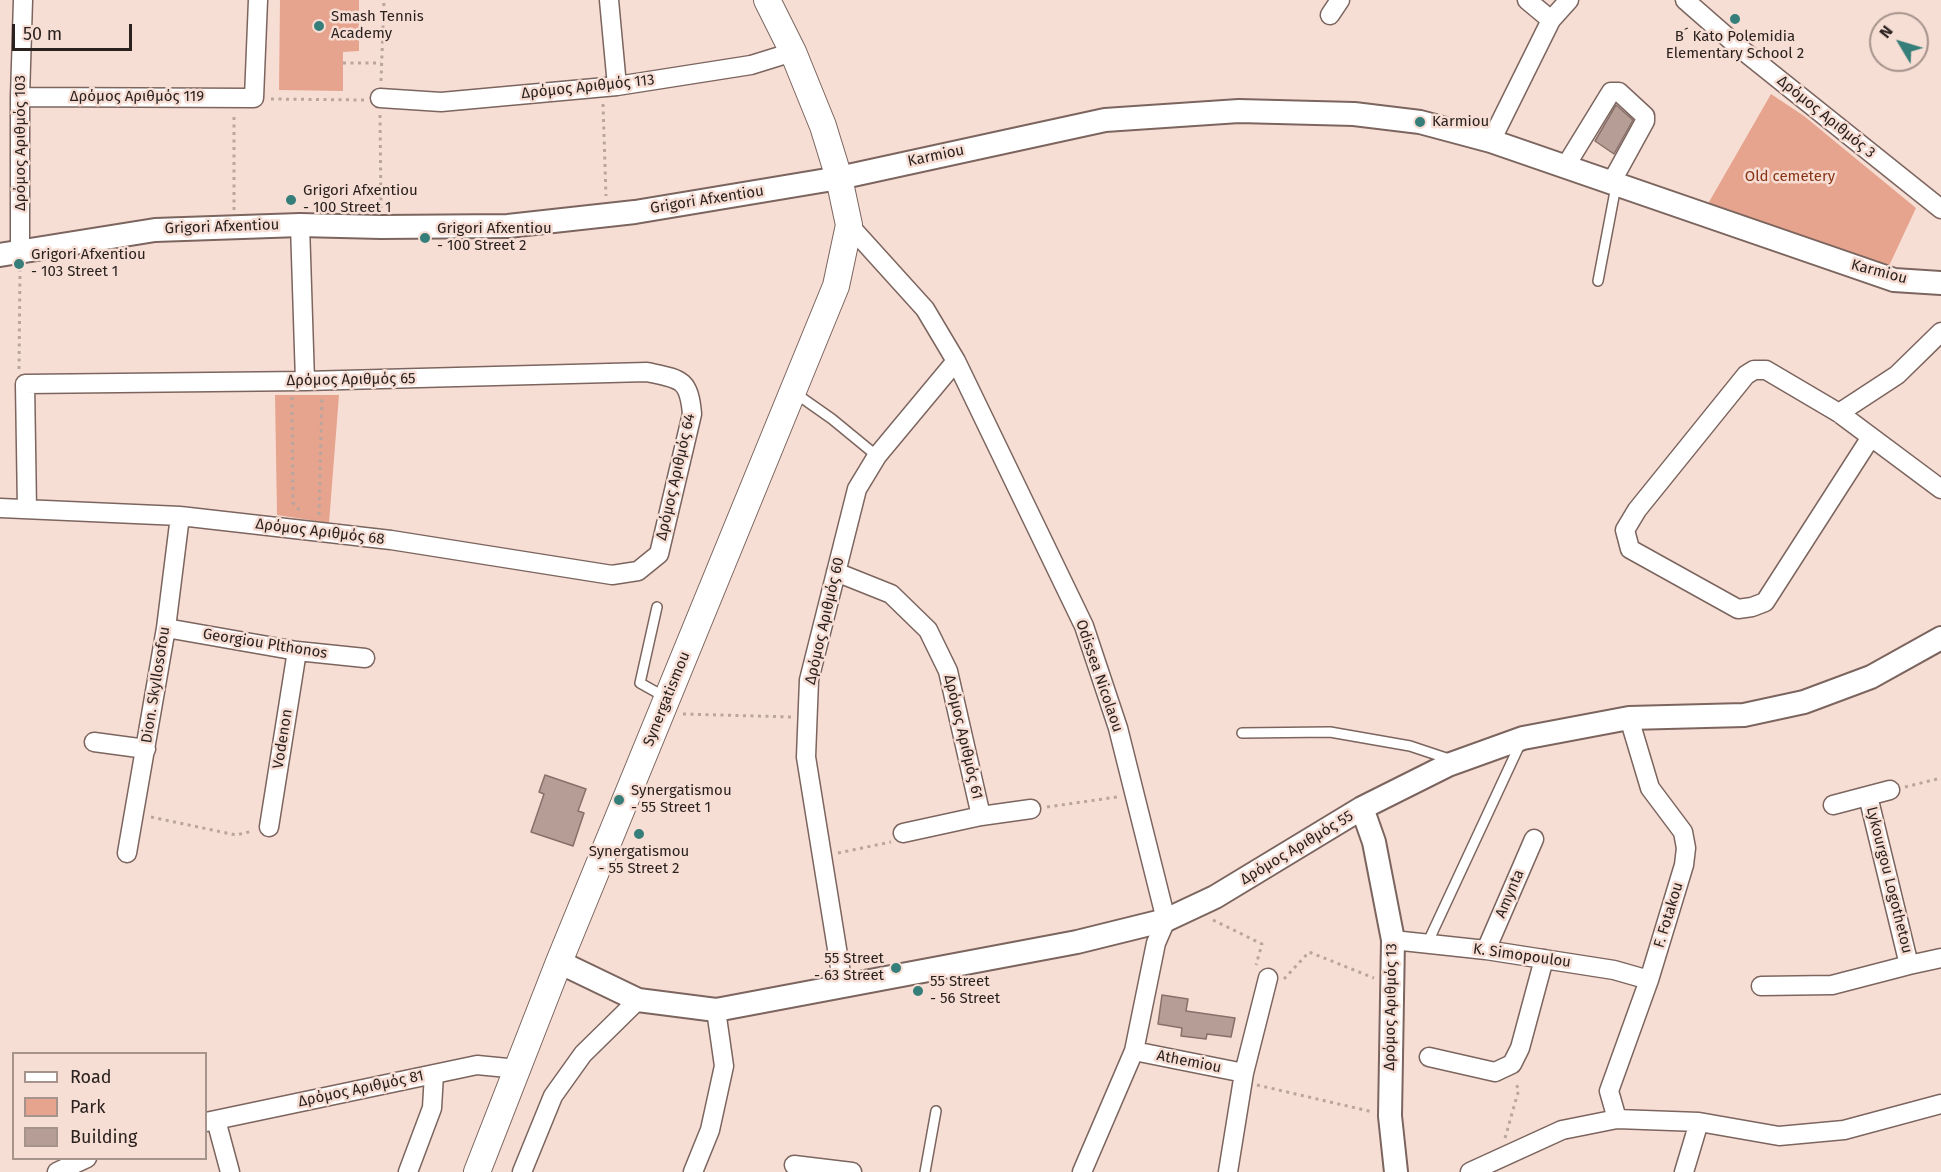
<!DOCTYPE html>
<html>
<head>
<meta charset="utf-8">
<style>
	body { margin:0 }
	#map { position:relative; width:1941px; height:1172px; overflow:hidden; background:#f7ded5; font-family:"Fira Sans",sans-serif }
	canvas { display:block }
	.legend { position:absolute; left:12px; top:1052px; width:195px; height:108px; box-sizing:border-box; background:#f7ded5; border:2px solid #a5938c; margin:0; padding:8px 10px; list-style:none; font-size:18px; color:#2b221f }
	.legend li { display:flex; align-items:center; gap:12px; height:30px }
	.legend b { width:30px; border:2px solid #a5938c }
	.north { position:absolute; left:1869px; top:12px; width:60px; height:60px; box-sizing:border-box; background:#f7ded5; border:2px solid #a5938c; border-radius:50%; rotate:308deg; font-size:16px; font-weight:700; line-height:24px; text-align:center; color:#2b221f }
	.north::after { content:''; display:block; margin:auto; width:21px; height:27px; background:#367e79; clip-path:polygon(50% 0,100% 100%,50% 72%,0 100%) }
	.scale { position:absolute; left:12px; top:24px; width:120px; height:27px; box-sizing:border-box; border:3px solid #2b221f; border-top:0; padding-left:8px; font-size:18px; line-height:21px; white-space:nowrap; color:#2b221f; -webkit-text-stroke:4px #f7ded5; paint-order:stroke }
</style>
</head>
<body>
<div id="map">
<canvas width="1941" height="1172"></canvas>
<ul class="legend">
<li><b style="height:8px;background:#fff"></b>Road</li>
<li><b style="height:16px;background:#e6a48e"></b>Park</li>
<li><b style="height:16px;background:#b69e97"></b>Building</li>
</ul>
<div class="north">N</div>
<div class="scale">50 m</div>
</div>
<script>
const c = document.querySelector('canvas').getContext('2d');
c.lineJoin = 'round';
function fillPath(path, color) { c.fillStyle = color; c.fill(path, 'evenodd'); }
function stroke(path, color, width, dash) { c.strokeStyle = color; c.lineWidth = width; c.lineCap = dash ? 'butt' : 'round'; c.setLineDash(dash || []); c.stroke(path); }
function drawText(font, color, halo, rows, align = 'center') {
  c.font = font + ' "Fira Sans",sans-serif'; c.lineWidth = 5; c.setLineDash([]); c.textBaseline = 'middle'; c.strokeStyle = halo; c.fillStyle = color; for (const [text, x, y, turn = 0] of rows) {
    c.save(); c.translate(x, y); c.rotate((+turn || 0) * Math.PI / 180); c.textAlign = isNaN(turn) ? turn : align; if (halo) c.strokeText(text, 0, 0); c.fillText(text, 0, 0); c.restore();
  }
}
fillPath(new Path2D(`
	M 280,0 L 359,0 L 359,51 L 343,52 L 343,91 L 279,90 Z
	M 1771,94 L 1804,116 L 1916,208 L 1888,268 L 1705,209 Z
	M 275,395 L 339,395 L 329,523 L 277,515 Z`), '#e6a48e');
const building = new Path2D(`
	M 1616,105 L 1633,120 L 1614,154 L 1595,141 Z
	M 545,775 L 586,789 L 578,811 L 584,813 L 573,846 L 531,832 L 544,794 L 539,792 Z
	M 1162,995 L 1188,999 L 1186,1011 L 1235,1018 L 1231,1037 L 1207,1034 L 1206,1039 L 1181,1036 L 1182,1028 L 1158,1024 Z`);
fillPath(building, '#b69e97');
stroke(building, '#877069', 1.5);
const service = new Path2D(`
	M 1598,281 L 1616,186
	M 795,393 L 832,419 L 877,456
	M 657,607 L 640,683 L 665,697
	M 1242,733 L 1330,732 L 1410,746 L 1452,760
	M 1427,944 L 1521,742
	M 925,1172 L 936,1111`);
const minor = new Path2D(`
	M 609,0 L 617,86
	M 1527,0 L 1551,20
	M 1685,0 L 1741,49 L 1941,209
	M 1330,15 L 1340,0
	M 20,97 L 254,98 L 258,0
	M 380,98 L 441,102 L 617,86 L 751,65 L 793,52
	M 1491,141 L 1551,20 L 1569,0
	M 1565,167 L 1611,92 L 1619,92 L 1645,116 L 1645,121 L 1611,183
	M 300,225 L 305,381
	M 849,225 L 925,309 L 956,361 L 1084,626 L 1118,728 L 1166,920 L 1156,943 L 1134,1051 L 1082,1172
	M 20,251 L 20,97 L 23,0
	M 1839,413 L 1897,375 L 1941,332
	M 1871,437 L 1765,602 L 1752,607 L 1738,609 L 1630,549 L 1625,530 L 1637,510 L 1746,375 L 1754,370 L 1766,370 L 1839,413 L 1941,489
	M 0,508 L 180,516 L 391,540 L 612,575 L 638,571 L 659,554 L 692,414 C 689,378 680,379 647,372 L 305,381 L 25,384 L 27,509
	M 836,572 L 891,594 L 928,630 L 948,671 L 981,816
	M 166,628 L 297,651 L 365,658
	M 94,742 L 146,749
	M 1868,796 L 1909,965
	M 1833,805 L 1890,790
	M 269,827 L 297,651
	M 903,833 L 981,816 L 1031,809
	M 127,853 L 166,628 L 180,516
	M 1393,940 L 1486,950 L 1614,970 L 1649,980
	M 1486,950 L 1534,839
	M 843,986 L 806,757 L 809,680 L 857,489 L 877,456 L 956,361
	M 1761,986 L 1832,985 L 1909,965 L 1941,958
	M 1134,1051 L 1244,1073
	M 1429,1057 L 1495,1072 L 1512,1064 L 1520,1048 L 1544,959
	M 1617,1119 L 1609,1091 L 1649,980 L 1684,865 L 1686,848 L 1683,832 L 1650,788 L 1629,718
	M 216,1120 L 230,1172
	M 206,1122 L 477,1065 L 518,1069
	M 794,1165 L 852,1172
	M 57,1172 L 87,1158
	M 408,1172 L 432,1108 L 434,1074
	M 522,1172 L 553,1096 L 583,1054 L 638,1000
	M 693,1172 L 710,1130 L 724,1066 L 716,1010
	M 1228,1172 L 1244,1073 L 1268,978
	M 1470,1172 L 1562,1130 L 1617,1119 L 1699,1122 L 1779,1136 L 1844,1130 L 1941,1104
	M 1684,1172 L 1699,1122`);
const tertiary = new Path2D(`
	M 0,255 L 155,230 L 300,225 L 381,227 L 508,226 L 635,212 L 839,178 L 1105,120 L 1239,111 L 1354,114 L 1420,122 L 1491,141 L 1894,280 L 1941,283
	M 1362,808 L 1374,842 L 1393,940 L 1390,1116 L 1396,1172
	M 559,962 L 638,1000 L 716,1010 L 1077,942 L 1166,920 L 1215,897 L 1362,808 L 1448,765 L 1523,738 L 1629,718 L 1744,715 L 1804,702 L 1871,677 L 1941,638`);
const secondary = new Path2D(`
	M 477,1172 L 559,962 L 836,286 L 849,225 L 839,178 L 823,126 L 793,52 L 767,0`);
stroke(service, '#7b655e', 12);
stroke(minor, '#7b655e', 21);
stroke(tertiary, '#7b655e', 26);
stroke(secondary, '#7b655e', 28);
stroke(new Path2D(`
	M 343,63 L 381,63
	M 381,81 L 384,0
	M 271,99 L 364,100
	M 603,104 L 606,196
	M 380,115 L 381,210
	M 234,210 L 234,115
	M 19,369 L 20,270
	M 292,397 L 293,503 L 302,513
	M 319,515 L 322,396
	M 683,714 L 791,717
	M 1905,787 L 1941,778
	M 1047,807 L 1117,797
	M 151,817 L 236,835 L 253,831
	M 838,853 L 891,842
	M 1213,920 L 1262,944 L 1256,965
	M 1284,979 L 1309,952 L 1374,978
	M 1257,1085 L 1373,1112
	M 1505,1138 L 1519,1089 L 1514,1082`), '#b9a59e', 3, [3, 4.5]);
stroke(service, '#fff', 9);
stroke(minor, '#fff', 18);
stroke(tertiary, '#fff', 22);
stroke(secondary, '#fff', 26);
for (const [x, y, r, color] of [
	[1735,19,6,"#367e79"],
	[319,26,6,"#367e79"],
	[1420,122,6,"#367e79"],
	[291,200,6,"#367e79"],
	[425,238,6,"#367e79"],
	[19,264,6,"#367e79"],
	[619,800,6,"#367e79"],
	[639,834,6,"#367e79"],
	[896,968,6,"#367e79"],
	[918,991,6,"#367e79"]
]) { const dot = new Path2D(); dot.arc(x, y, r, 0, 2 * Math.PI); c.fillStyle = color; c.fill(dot); stroke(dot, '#f7ded5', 2); }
drawText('15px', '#2b221f', '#f7ded5', [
	["Smash Tennis",331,17],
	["Academy",331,34],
	["B´ Kato Polemidia",1735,37,"center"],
	["Elementary School 2",1735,54,"center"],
	["Karmiou",1432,122],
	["Grigori Afxentiou",303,191],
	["- 100 Street 1",303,208],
	["Grigori Afxentiou",437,229],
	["- 100 Street 2",437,246],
	["Grigori Afxentiou",31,255],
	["- 103 Street 1",31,272],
	["Synergatismou",631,791],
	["- 55 Street 1",631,808],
	["Synergatismou",639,852,"center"],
	["- 55 Street 2",639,869,"center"],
	["55 Street",884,959,"right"],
	["- 63 Street",884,976,"right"],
	["55 Street",930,982],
	["- 56 Street",930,999]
], 'left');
drawText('15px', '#2b221f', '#f7ded5', [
	["Δρόμος Αριθμός 113",588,87,-6],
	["Δρόμος Αριθμός 119",137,97],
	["Δρόμος Αριθμός 3",1826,117,39],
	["Δρόμος Αριθμός 103",21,143,-90],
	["Karmiou",936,156,-12],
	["Grigori Afxentiou",707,200,-9],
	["Grigori Afxentiou",222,227,-2],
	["Karmiou",1879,272,15],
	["Δρόμος Αριθμός 65",351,380,-1],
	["Δρόμος Αριθμός 64",676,477,-77],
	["Δρόμος Αριθμός 68",320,532,7],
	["Δρόμος Αριθμός 60",825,621,-77],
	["Georgiou Plthonos",265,644,9],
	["Odissea Nicolaou",1099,676,71],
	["Dion. Skyllosofou",156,685,-81],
	["Synergatismou",667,699,-68],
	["Δρόμος Αριθμός 61",963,737,77],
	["Vodenon",283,739,-81],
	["Δρόμος Αριθμός 55",1297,848,-31],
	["Lykourgou Logothetou",1889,880,76],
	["Amynta",1510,894,-67],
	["F. Fotakou",1669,915,-73],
	["K. Simopoulou",1522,956,8],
	["Δρόμος Αριθμός 13",1391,1007,-89],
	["Athemiou",1189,1062,11],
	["Δρόμος Αριθμός 81",361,1089,-12]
]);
drawText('15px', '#883313', '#f7ded5', [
	["Old cemetery",1790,177]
]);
</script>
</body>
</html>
